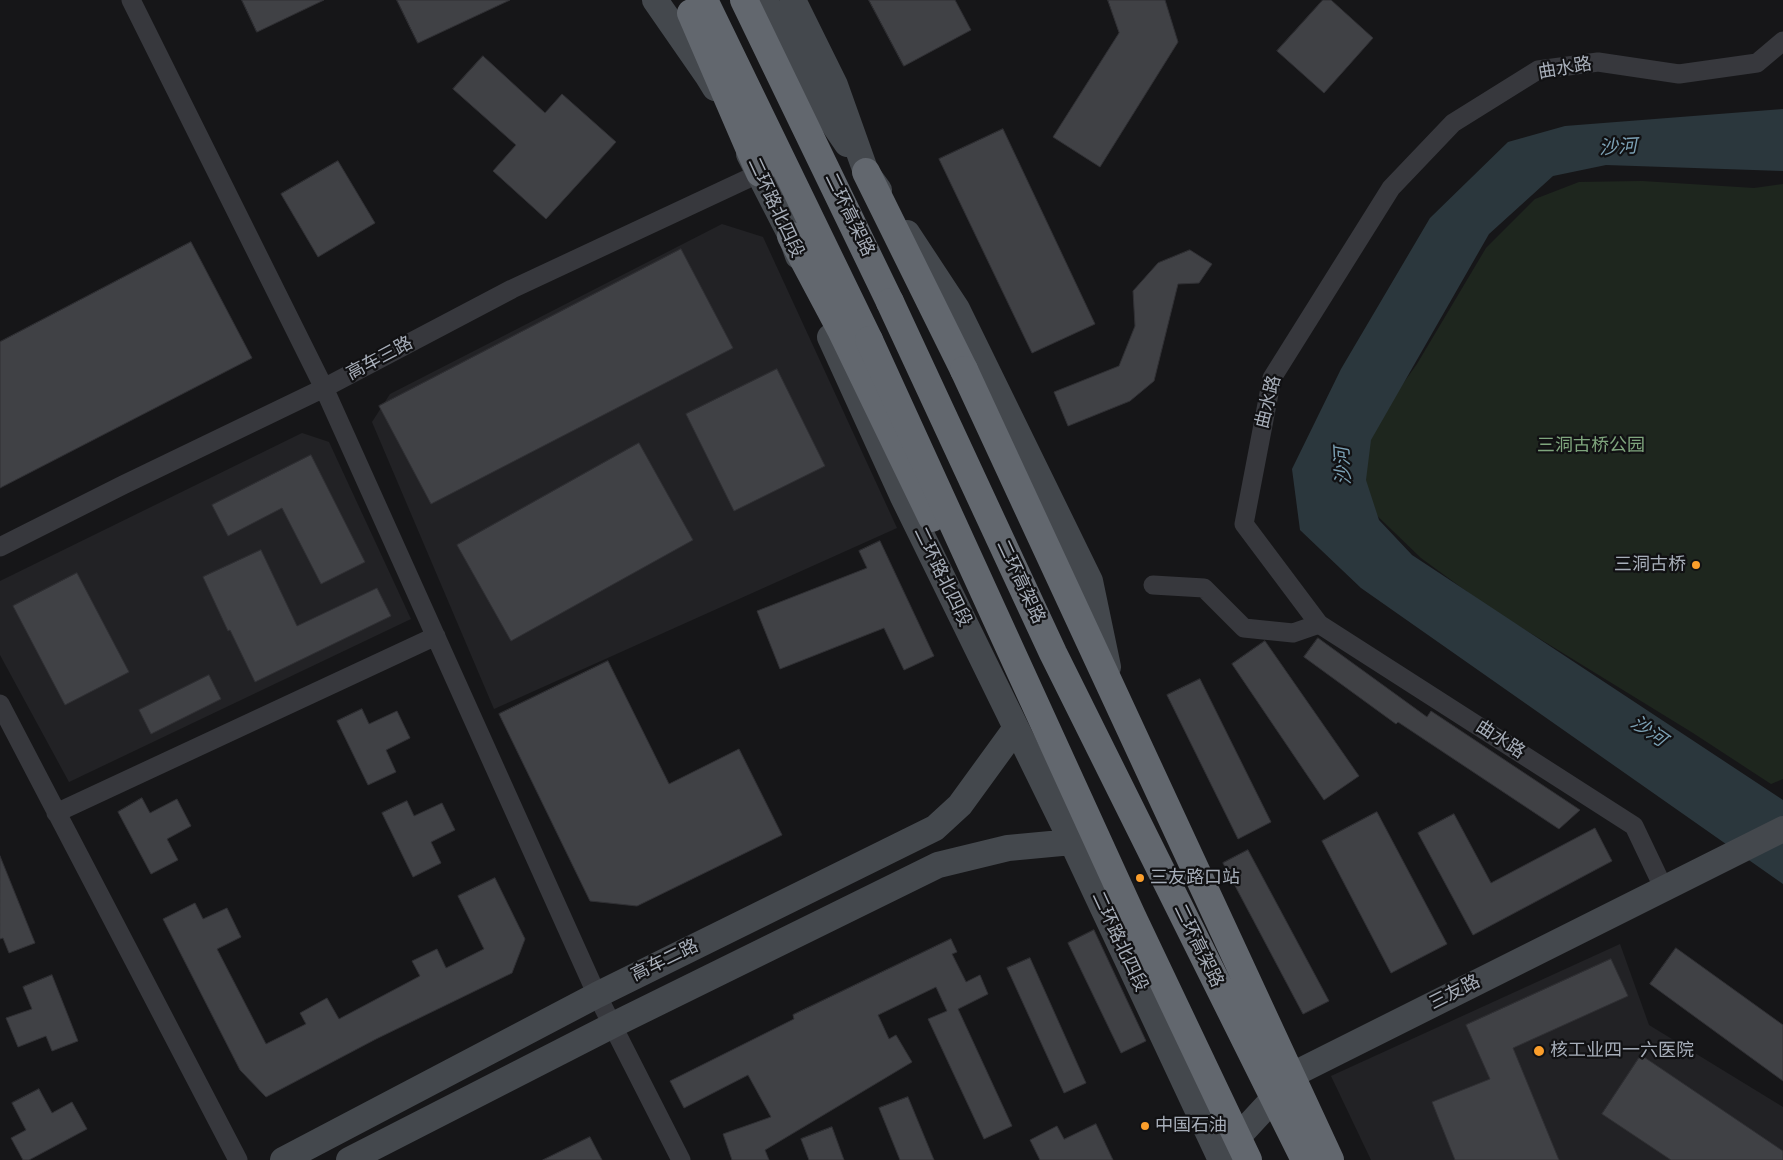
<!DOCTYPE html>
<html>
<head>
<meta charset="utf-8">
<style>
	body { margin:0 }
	canvas { display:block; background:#161618 }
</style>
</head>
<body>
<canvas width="1783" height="1160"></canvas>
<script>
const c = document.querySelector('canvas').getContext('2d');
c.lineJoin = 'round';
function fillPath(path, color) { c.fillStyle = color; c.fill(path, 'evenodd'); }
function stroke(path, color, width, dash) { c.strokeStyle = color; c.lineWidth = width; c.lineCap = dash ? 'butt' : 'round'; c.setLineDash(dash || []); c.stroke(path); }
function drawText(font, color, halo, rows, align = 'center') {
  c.font = font + ' "Varela Round","Noto Sans SC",sans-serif'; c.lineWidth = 4.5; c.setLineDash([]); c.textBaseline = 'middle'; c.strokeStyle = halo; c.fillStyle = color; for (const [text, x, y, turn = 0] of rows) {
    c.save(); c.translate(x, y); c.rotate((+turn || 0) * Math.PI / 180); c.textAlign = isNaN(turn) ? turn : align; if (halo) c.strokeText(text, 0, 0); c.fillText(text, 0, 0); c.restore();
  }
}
fillPath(new Path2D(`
	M 722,224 L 763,237 L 897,528 L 494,709 L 372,422 L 390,394 Z
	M 302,433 L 329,442 L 411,619 L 69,782 L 0,655 L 0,581 Z
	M 1620,944 L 1649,1025 L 1783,1107 L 1783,1160 L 1371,1160 L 1331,1076 Z`), '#222225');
fillPath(new Path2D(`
	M 1642,181 L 1754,188 L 1783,184 L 1783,779 L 1771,784 L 1693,733 L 1488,607 L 1421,558 L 1365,504 L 1359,445 L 1417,364 L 1486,248 L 1535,199 L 1579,182 Z`), '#1e261e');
fillPath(new Path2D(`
	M 1783,109 L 1783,171 L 1606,165 L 1553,176 L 1489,234 L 1371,440 L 1366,480 L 1379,520 L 1412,555 L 1783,800 L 1783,884 L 1361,588 L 1300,530 L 1292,469 L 1341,369 L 1430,218 L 1508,142 L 1565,126 Z`), '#2b373d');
const building = new Path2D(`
	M 242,0 L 324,0 L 257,32 Z
	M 397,0 L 510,0 L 418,43 Z
	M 869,0 L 955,0 L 971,30 L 904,66 Z
	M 1108,0 L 1165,0 L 1178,42 L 1100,167 L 1053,137 L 1119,33 Z
	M 1323,0 L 1331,0 L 1373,38 L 1324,93 L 1277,51 Z
	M 483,56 L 545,113 L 562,94 L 616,142 L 546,219 L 493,171 L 516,145 L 453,89 Z
	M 1003,129 L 1095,324 L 1032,353 L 939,159 Z
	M 338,161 L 375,223 L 318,257 L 281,194 Z
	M 191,242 L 252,358 L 0,488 L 0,342 Z
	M 681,249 L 733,348 L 431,504 L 379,406 Z
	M 1190,250 L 1212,264 L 1199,283 L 1178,284 L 1154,381 L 1130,401 L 1068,426 L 1054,392 L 1119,366 L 1135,326 L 1133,291 L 1158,263 Z
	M 777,369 L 825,466 L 734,511 L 686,414 Z
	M 639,443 L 693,540 L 511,641 L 457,545 Z
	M 311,455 L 365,562 L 321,584 L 282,508 L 228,536 L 212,505 Z
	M 880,541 L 934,656 L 904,670 L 884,628 L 780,669 L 757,611 L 867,568 L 859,551 Z
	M 261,550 L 297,626 L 377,588 L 391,616 L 255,682 L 230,630 L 228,631 L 203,577 Z
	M 77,573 L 129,672 L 65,705 L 13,606 Z
	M 1318,638 L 1427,717 L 1431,711 L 1580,810 L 1559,829 L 1398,722 L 1396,724 L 1304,657 Z
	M 1265,641 L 1359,776 L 1324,800 L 1232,664 Z
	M 608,661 L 669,784 L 739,749 L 782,835 L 637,906 L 590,901 L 499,714 Z
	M 209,675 L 221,699 L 151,734 L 139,710 Z
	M 1200,679 L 1271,822 L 1238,839 L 1167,695 Z
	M 362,709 L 369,724 L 397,711 L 410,738 L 386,750 L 396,772 L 368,785 L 337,721 Z
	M 142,798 L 150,813 L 177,799 L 191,826 L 167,839 L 178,860 L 151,874 L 118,812 Z
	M 407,801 L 414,816 L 442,803 L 455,830 L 431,842 L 441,863 L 413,877 L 382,813 Z
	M 1377,812 L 1447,944 L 1391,973 L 1322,841 Z
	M 1454,814 L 1491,883 L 1595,828 L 1612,861 L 1473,935 L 1418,833 Z
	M 1248,850 L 1329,1001 L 1303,1014 L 1223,863 Z
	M 0,856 L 35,943 L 9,953 L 3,938 L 0,939 Z
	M 495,878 L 525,939 L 512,973 L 376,1039 L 266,1097 L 240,1070 L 163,919 L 195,903 L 203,919 L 227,908 L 241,937 L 217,949 L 266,1044 L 306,1024 L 300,1013 L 327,998 L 339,1019 L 420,976 L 412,961 L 437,949 L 446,968 L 484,949 L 458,896 Z
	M 1094,930 L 1146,1041 L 1121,1053 L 1068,943 Z
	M 951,939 L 957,952 L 952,954 L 966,982 L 980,975 L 988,994 L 958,1009 L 1012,1126 L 984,1139 L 928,1019 L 947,1011 L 936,987 L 878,1015 L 889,1039 L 896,1035 L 912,1062 L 765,1150 L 769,1160 L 732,1160 L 723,1134 L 771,1117 L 748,1075 L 684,1108 L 670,1081 L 794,1019 L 793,1015 Z
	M 1676,948 L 1783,1025 L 1783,1081 L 1650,984 Z
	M 1030,958 L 1086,1083 L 1064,1093 L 1007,968 Z
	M 1611,959 L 1628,996 L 1513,1048 L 1559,1160 L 1455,1160 L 1432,1102 L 1490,1079 L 1466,1025 Z
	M 52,975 L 78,1041 L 52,1051 L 46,1036 L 18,1047 L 6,1018 L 32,1009 L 23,987 Z
	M 1641,1055 L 1783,1151 L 1783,1160 L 1671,1160 L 1602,1114 Z
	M 39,1089 L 52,1113 L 72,1102 L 87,1129 L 29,1160 L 23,1160 L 11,1138 L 26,1130 L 12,1103 Z
	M 908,1097 L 934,1160 L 900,1160 L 879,1108 Z
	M 1096,1124 L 1113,1160 L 1040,1160 L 1030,1140 L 1057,1126 L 1064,1139 Z
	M 832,1127 L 844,1160 L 809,1160 L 801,1139 Z
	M 590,1137 L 602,1160 L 543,1160 Z`);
fillPath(building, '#404145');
stroke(building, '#303034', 1);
stroke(new Path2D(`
	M 131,0 L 324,388 L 597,995 L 681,1160
	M 0,547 L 123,485 L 324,388 L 512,289 L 760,173
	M 1153,585 L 1204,588 L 1244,628 L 1293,633 L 1319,624
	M 0,704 L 238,1160
	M 56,813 L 436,636
	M 1664,889 L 1634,826 L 1319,624 L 1244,524 L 1272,378 L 1391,188 L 1453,123 L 1538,70 L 1598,62 L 1679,74 L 1757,63 L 1783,41`), '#37383d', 19);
stroke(new Path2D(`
	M 655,0 L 707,75 L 715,88
	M 765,0 L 815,97 L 847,144
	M 793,0 L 835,85 L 866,172 L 879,190
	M 749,154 L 791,236 L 798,256
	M 907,233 L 957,309 L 1090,581 L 1108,667
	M 830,337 L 903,497 L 1072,842 L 1221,1160
	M 1224,1152 L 1298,1072 L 1783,829
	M 283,1160 L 597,995 L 935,828 L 960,805 L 1016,728
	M 349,1160 L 613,1025 L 938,865 L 1008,848 L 1072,842`), '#44484d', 26);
stroke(new Path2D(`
	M 704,0 L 869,340
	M 744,0 L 890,302
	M 691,13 L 760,173
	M 866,172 L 964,370
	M 791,236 L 841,330 L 932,518`), '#62676e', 28);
stroke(new Path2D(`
	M 890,302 L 1053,653 L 1305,1160
	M 869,340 L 1132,916 L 1248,1160
	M 964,370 L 1330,1160`), '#62676e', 28);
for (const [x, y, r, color] of [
	[1696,565,5,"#fb9e2b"],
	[1140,878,5,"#fb9e2b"],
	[1539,1051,6,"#fb9e2b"],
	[1145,1126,5,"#fb9e2b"]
]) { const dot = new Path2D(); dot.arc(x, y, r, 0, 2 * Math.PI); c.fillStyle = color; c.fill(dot); stroke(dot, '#111113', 2); }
drawText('18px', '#a7aeb9', '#111113', [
	["曲水路",1565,69,-10],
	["二环路北四段",775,208,65],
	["二环高架路",849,215,64],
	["高车三路",380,359,-28],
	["曲水路",1269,402,-76],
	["二环路北四段",942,577,64],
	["二环高架路",1020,582,65],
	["曲水路",1500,740,33],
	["二环路北四段",1119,942,65],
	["二环高架路",1198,946,64],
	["高车二路",665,961,-26],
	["三友路",1455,993,-27]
]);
drawText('18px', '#7fa57d', '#111113', [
	["三洞古桥公园",1591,446]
]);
drawText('18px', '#a7aeb9', '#111113', [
	["三洞古桥",1686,565,"right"],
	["三友路口站",1150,878],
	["核工业四一六医院",1550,1051],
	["中国石油",1155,1126]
], 'left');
drawText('italic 19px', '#7ca1b5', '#111113', [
	["沙河",1618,148,-3],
	["沙河",1344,466,-93],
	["沙河",1648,732,35]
]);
</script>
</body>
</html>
